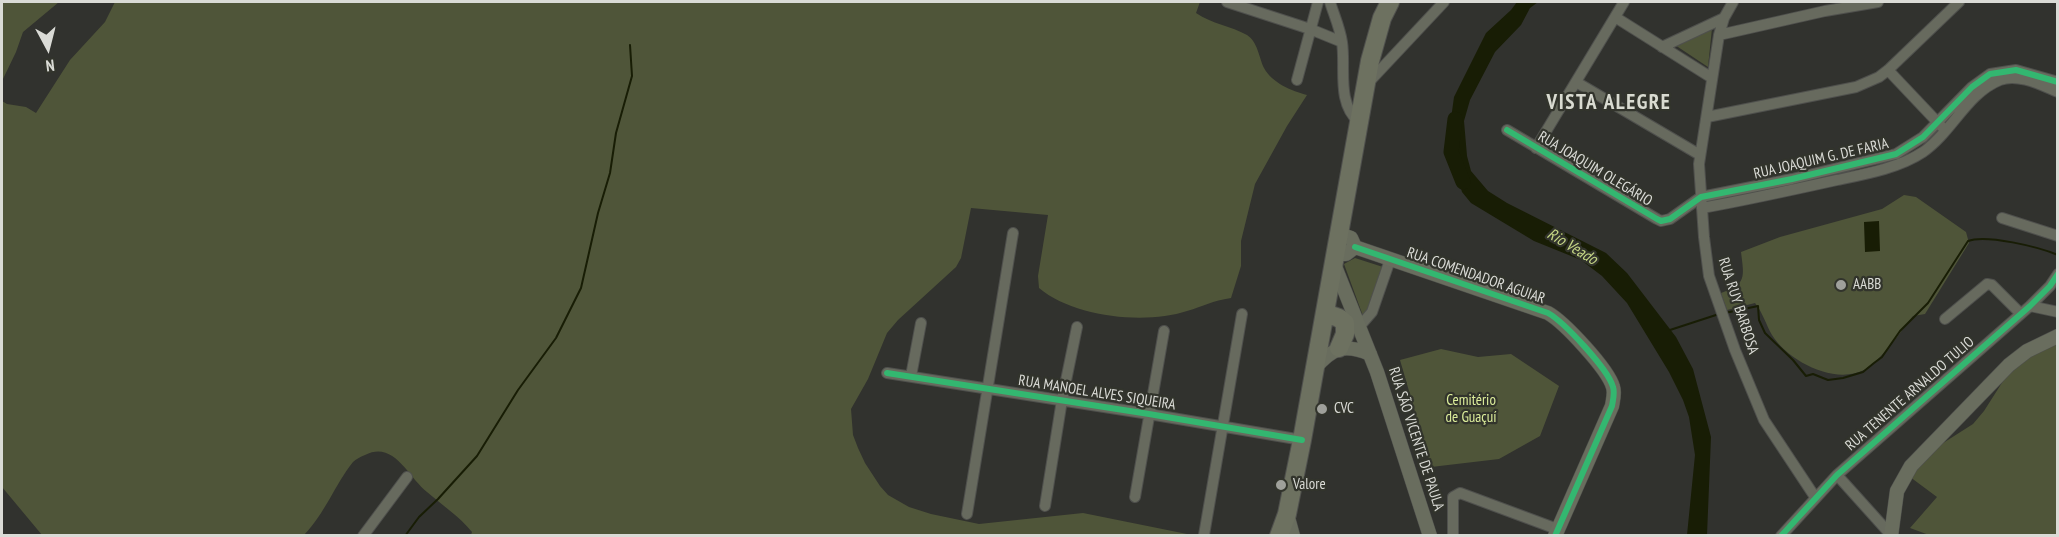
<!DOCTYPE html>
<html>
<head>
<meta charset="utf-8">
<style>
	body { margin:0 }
	#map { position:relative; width:2059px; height:537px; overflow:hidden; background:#31322e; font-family:"PT Sans Narrow",sans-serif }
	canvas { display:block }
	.frame { position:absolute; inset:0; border:3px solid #dadbd6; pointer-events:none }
	.north { position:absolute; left:18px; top:18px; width:60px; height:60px; -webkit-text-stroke:4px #32342c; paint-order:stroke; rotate:173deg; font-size:16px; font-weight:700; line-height:24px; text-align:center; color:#dadbd6 }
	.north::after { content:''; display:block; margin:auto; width:21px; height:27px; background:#dadbd6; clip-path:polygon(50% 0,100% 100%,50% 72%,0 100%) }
</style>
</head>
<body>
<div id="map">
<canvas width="2059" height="537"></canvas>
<div class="frame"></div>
<div class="north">N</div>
</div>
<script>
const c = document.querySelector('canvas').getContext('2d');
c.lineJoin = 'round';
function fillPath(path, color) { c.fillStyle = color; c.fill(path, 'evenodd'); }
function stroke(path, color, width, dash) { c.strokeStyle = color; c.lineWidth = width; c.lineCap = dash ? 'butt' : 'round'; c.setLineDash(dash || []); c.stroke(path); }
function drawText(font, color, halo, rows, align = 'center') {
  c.font = font + ' "PT Sans Narrow",sans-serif'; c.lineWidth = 4.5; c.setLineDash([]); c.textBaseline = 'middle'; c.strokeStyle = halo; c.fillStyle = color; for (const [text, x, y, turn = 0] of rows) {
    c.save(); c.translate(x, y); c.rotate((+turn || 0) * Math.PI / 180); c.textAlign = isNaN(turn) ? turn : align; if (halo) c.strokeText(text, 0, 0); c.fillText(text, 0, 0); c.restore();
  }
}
fillPath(new Path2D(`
	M 2,2 L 59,2 L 23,32 L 16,52 L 2,81 Z
	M 115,2 L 1200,2 L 1196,13 C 1212,24 1231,26 1247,35 C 1258,42 1259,58 1264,68 C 1272,83 1292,91 1307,95 L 1287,126 L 1255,184 L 1241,241 L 1241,266 L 1231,298 C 1212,301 1204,306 1187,311 C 1145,325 1073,317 1039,288 L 1038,276 L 1048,215 L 971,208 L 961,258 L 956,267 L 898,320 L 887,333 L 868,379 L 851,409 L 853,435 L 858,448 L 865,463 L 880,486 L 888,495 L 909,507 L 931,514 L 979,524 L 1083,513 L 1192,535 L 471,535 L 472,532 C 459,516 442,505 427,492 C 408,477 394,440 365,455 C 360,457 356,459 353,462 C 334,486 326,512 304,535 L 42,535 L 2,487 L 2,101 L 7,104 L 26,107 L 36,113 L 70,60 L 105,22 Z
	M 1712,28 L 1708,67 L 1675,45 Z
	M 1904,195 L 1916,197 L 1966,232 L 1969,243 L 1925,314 L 1913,316 C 1902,330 1880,362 1864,370 C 1834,385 1788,361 1772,335 C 1766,325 1763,313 1755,303 L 1727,310 L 1721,293 C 1747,284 1744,277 1741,252 L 1780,237 L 1882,209 Z
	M 1355,258 L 1383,267 L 1368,311 L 1363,316 L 1344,264 Z
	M 2057,339 L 2057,535 L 1929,535 L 1910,528 L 1937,497 L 1906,474 L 1929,452 L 1973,424 L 1984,411 L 2012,367 Z
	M 1441,349 L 1478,357 L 1511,354 L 1559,386 L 1540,436 L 1499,459 L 1431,467 L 1400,360 Z`), '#4f5539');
fillPath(new Path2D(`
	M 1517,2 L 1538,2 L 1530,8 L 1521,25 L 1495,52 L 1470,100 L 1464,121 L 1467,156 L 1471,171 L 1488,191 L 1507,203 L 1606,253 L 1627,273 L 1676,337 L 1693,369 L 1711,437 L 1707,535 L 1687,535 L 1695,455 L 1689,417 L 1683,400 L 1669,372 L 1627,303 L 1602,276 L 1581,260 L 1534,241 L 1471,203 L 1462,192 L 1455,168 L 1450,126 L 1454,97 L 1486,33 L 1511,10 Z
	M 1879,221 L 1880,251 L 1865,252 L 1864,222 Z`), '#181d05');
stroke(new Path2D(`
	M 1725,313 L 1758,306 L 1759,320 L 1765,333 L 1793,360 L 1806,376 L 1813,374 L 1828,380 L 1843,378 L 1863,372 L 1874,363 L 1882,357 L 1900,331 L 1928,303 L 1968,241 C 1986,234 2039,247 2058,255
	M 1670,330 L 1719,314
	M 405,536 L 419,517 L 438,499 L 477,456 L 518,390 L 556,338 L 581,288 L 598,213 L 610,173 L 616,133 L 632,76 L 630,45`), '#181d05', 2);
stroke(new Path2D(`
	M 1455,119 L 1451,152 L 1463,182`), '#181d05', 15);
const street = new Path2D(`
	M 1227,2 L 1310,29 L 1342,42
	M 1330,2 C 1334,15 1340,28 1342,42 C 1346,67 1336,103 1359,122
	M 1733,2 L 1724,18 L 1719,35 L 1699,164 L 1704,237 L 1709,276 L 1735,350 L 1764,420 L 1815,497
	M 1615,17 L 1712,78
	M 1719,35 L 1825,11 L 1878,2
	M 1662,47 L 1724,18
	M 1888,70 L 1941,126
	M 1297,80 L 1318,2
	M 1576,82 L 1700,155
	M 1368,83 L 1444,2
	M 1707,117 L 1856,87 L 1879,77 L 1888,70 L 1959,2
	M 1507,130 L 1657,219 L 1661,221 L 1670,219 L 1701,197 L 1792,179 L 1896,154 L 1923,137 L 1972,87 L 1990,74 L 2016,70 L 2058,82
	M 1536,148 L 1624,2
	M 1702,208 C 1747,200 1792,190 1837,180 C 1866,174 1899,168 1923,152 C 1952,132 1967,93 2000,80 C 2018,73 2041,85 2058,92
	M 2002,218 L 2058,236
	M 2030,306 L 2058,312
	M 1945,319 L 1987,284 L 1992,285 L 2020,313
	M 1359,327 L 1372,312 L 1390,260
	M 887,373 L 1149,414 L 1302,440
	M 911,376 L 921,323
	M 1837,475 L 1891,535
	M 1135,497 L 1164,331
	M 1045,506 L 1062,400 L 1077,327
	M 967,514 L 1013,233
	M 1204,535 L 1242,314
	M 363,536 L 407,477
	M 1453,536 L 1453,497 L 1460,493 L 1557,529
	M 1781,536 L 1837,475 L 2030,306 L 2050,286 L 2058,274`);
const secondary = new Path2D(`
	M 1355,247 L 1548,313 C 1564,322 1608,369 1613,387 C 1615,393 1613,400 1612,406 L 1555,536
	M 1335,254 L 1346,254 L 1355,247 L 1351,238 L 1339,234
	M 1334,264 L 1377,372 L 1430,536
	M 1315,368 C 1332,348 1344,343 1370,354
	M 1287,514 L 1293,536
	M 1891,536 L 1897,491 L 1911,466 L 2009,365 L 2027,351 L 2058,336`);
const highway = new Path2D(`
	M 1325,313 L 1339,318 L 1345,323 L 1345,334 L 1339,348
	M 1279,536 L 1287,514 L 1302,440 L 1370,61 L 1382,18 L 1390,2`);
stroke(street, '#4f504d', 12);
stroke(secondary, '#4f504d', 15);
stroke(highway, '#4f504d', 20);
stroke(street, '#676a5e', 10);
stroke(secondary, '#696d5e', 14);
stroke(highway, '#6d7160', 18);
stroke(new Path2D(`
	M 1507,130 L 1657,219 L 1661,221 L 1670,219 L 1701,197 L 1792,179 L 1896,154 L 1923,137 L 1972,87 L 1990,74 L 2016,70 L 2058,82
	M 1355,247 L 1548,313 C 1564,322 1608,369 1613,387 C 1615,393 1613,400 1612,406 L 1555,536
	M 887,373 L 1149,414 L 1302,440
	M 1781,536 L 1837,475 L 2030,306 L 2050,286 L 2058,274`), '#33b770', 6);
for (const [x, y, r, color] of [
	[1841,285,6,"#9fa09b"],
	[1322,409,6,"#9fa09b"],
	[1281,485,6,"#9fa09b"]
]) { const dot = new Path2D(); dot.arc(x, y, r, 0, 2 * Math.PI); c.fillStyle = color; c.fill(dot); stroke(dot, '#32342c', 2); }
drawText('15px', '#dadbd6', '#32342c', [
	["RUA JOAQUIM G. DE FARIA",1821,159,-13],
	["RUA JOAQUIM OLEGÁRIO",1595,169,31],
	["RUA COMENDADOR AGUIAR",1476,276,19],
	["RUA RUY BARBOSA",1738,306,72],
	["RUA MANOEL ALVES SIQUEIRA",1097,393,9],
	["RUA TENENTE ARNALDO TULIO",1910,394,-41],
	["RUA SÃO VICENTE DE PAULA",1416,439,72]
]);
drawText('15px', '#dadbd6', '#32342c', [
	["AABB",1853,285],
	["CVC",1334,409],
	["Valore",1293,485]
], 'left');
drawText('15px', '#dced9b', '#32342c', [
	["Cemitério",1471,401],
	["de Guaçuí",1471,418]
]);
drawText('italic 16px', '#c6d785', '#32342c', [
	["Rio Veado",1572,247,31]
]);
c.letterSpacing = '1.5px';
drawText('bold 21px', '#d9dbd1', '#32342c', [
	["VISTA ALEGRE",1609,103]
]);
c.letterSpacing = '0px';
</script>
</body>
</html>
